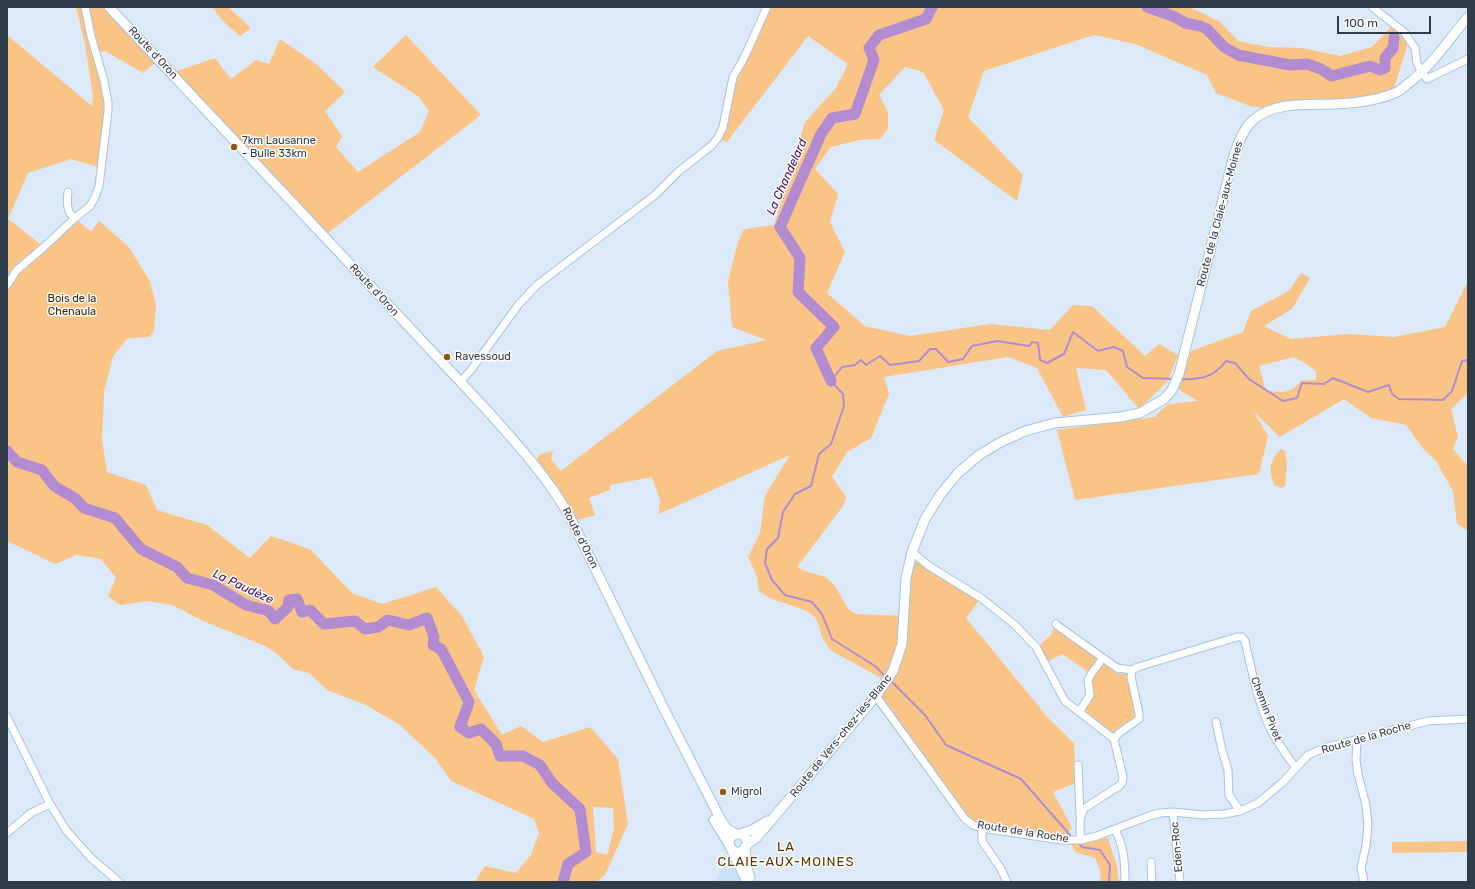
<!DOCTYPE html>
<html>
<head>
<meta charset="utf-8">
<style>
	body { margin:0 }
	#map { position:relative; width:1475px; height:889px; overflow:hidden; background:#dce9f8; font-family:Rubik,sans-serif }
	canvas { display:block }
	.frame { position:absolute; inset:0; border:8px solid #2f3c4a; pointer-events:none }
	.scale { position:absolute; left:1337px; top:16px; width:94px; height:18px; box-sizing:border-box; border:2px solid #2f3c4a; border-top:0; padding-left:5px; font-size:12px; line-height:14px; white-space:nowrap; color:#2f3c4a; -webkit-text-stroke:3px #fff; paint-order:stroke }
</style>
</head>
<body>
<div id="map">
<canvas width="1475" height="889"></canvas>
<div class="frame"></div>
<div class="scale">100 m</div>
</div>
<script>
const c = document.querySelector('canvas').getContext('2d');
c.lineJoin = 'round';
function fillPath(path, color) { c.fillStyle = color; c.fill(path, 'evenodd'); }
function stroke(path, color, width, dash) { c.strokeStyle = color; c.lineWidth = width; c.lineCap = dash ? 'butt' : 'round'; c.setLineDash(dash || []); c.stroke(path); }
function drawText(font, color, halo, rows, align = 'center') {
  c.font = font + ' Rubik,sans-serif'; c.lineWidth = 3; c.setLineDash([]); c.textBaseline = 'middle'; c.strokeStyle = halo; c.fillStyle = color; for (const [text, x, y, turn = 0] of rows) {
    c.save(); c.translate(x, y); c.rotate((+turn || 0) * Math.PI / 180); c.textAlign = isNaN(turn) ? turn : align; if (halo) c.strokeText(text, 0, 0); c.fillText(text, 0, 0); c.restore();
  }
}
fillPath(new Path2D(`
	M 731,861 L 743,882 L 715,882 L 722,869 Z`), '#cbe2fb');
fillPath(new Path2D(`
	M 76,7 L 109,7 L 159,60 L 143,73 L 105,51 L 96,53 L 108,102 L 101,168 L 71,159 L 28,173 L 8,219 L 44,247 L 75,218 L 91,232 L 99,221 L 128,246 L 150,281 L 156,305 L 154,330 L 150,337 L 128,338 L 113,356 L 104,392 L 102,440 L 107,472 L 146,485 L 157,510 L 207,525 L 250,558 L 271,536 L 310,549 L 352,593 L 382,604 L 436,587 L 462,616 L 484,657 L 474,690 L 502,735 L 521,726 L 543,742 L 590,727 L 618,759 L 628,824 L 605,875 L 596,882 L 475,882 L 485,866 L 516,873 L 531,855 L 539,833 L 534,819 L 451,781 L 435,758 L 400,725 L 366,705 L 327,690 L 309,673 L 293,669 L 276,653 L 265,646 L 203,621 L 172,605 L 147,601 L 120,605 L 108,596 L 116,578 L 101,559 L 76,555 L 55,564 L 7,541 L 7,35 L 92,106 L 93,95 L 85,44 ZM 593,807 L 613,808 L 614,829 L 607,855 L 596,852 Z
	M 212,7 L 228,7 L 251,28 L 240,36 L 224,22 Z
	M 767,7 L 1190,7 L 1220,22 L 1238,41 L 1268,47 L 1302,48 L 1340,56 L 1372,47 L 1392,26 L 1401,33 L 1408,43 L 1394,88 L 1383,94 L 1364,99 L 1324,99 L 1264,108 L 1250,106 L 1216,93 L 1207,75 L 1135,44 L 1094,35 L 984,71 L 968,117 L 1023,175 L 1017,201 L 934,140 L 944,110 L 923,72 L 905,67 L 879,95 L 888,112 L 888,129 L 880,139 L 859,140 L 831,147 L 815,169 L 838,194 L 830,222 L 845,252 L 827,293 L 865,326 L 910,336 L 990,324 L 1050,330 L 1073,305 L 1092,306 L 1145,356 L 1159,344 L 1178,355 L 1168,381 L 1139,409 L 1106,370 L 1076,368 L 1086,410 L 1063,417 L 1037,368 L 1008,357 L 884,377 L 889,394 L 871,438 L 847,452 L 832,477 L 846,497 L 843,506 L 797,567 L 805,571 L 826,577 L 835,586 L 848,609 L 856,614 L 904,616 L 912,552 L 981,598 L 966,618 L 1050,720 L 1074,743 L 1076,783 L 1053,792 L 1072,828 L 1067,834 L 1055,835 L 982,825 L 975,822 L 964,813 L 876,696 L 885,684 L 881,678 L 830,650 L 822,637 L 819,626 L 815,617 L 805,610 L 772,599 L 759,591 L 757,576 L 748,557 L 760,533 L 765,496 L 790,455 L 659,514 L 660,500 L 652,477 L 610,485 L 610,490 L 589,498 L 595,515 L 578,520 L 535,460 L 541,454 L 553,451 L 551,459 L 561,471 L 717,351 L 766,340 L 732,327 L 728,281 L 738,242 L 744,229 L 774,225 L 805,122 L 836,88 L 848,64 L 808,36 L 727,142 L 718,138 L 733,77 Z
	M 406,35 L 481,115 L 324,236 L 171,73 L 215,58 L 231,79 L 256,60 L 269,64 L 280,39 L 315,63 L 345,92 L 325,111 L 342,136 L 336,147 L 358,172 L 420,132 L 429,111 L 419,97 L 373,67 Z
	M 1301,273 L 1310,278 L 1292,309 L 1264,326 L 1291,339 L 1347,334 L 1394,337 L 1445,327 L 1468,281 L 1468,393 L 1451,409 L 1458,437 L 1453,449 L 1468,466 L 1468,531 L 1457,524 L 1453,491 L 1436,461 L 1424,450 L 1406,425 L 1371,418 L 1344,399 L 1280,437 L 1254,412 L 1268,436 L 1259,474 L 1075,500 L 1057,430 L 1154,417 L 1168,404 L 1198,401 L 1178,389 L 1191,351 L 1243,332 L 1251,311 L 1289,291 ZM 1294,357 L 1311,367 L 1316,372 L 1316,380 L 1302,380 C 1289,395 1284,392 1266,391 L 1259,366 Z
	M 1281,449 L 1285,451 L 1287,463 L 1285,486 L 1282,488 L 1275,486 C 1268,470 1269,462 1281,449 Z
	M 1055,626 L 1100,660 L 1090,673 L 1062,654 L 1047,662 L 1037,647 L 1050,636 Z
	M 1104,663 L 1118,674 L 1128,673 L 1137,715 L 1134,721 L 1112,735 L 1087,716 L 1086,708 L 1094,673 Z
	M 1108,838 L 1117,867 L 1119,882 L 1101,882 L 1100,870 L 1095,858 L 1075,852 L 1071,844 Z
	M 1468,841 L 1468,852 L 1392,853 L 1392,842 Z`), '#f9c486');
stroke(new Path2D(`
	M 1179,379 C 1200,380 1213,378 1226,361 L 1235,363 L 1249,379 L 1283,401 L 1297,398 L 1302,383 L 1324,384 L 1333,378 L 1368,392 L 1389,385 L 1392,394 L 1399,399 L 1443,400 L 1452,391 L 1462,361 L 1468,360
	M 884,675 L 875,666 L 832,639 L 822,614 L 812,602 L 785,595 L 772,580 L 765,563 L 767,549 L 778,538 L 783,512 L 795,494 L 811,486 L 819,454 L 831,444 L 844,406 L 843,394 L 831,381 L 842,367 L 855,365 L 861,360 L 866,365 L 880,356 L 890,365 L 919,361 L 930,349 L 936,349 L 948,362 L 963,359 L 972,346 L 997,341 L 1029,346 L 1032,342 L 1038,343 L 1040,360 L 1047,363 L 1064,354 L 1073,332 L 1098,351 L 1114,347 L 1123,351 L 1127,367 L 1143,378 L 1175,379
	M 893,683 L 925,715 L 946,745 L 1021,779 L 1070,835
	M 1080,845 L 1082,847 L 1100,850 L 1110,865 L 1109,882`), '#b38bd0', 2);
stroke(new Path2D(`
	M 1147,7 L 1175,17 L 1185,23 L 1200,26 L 1207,29 L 1224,47 L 1238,55 L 1290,65 L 1307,64 L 1321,69 L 1332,76 L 1370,66 L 1380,70 L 1385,68 L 1385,58 L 1393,48 L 1394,38
	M 831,381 L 816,348 L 834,327 L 798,292 L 800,258 L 780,227 L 821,134 L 832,118 L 855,114 L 874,60 L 869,48 L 879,35 L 926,19 L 932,7
	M 7,451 L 17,462 L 42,470 L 54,486 L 76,499 L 84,508 L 115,518 L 141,549 L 177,567 L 187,578 L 213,585 L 246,605 L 269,611 L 275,619 L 288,607 L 289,600 L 297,599 L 302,612 L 310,610 L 324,624 L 355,621 L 365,629 L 378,627 L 388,620 L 409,625 L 427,618 L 434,637 L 433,645 L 441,649 L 469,702 L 460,727 L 469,733 L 481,729 L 496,744 L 500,756 L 523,756 L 540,765 L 552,783 L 580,809 L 586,852 L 568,864 L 563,882`), '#b38bd0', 11);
const minor = new Path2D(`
	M 1372,7 L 1404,32 L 1415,48 L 1417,63 L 1422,73 L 1427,79 L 1468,59
	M 68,192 C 67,201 66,213 75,218 L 90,206 L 95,197 L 99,186 L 108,111 L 108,102 L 104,81 L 91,36 L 85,7
	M 7,285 L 17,270 L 44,247 L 75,218
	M 460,382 L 471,370 L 519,304 L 537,285 L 655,195 L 678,172 L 711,146 L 718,138 L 723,127 L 733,77 L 744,58 L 767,7
	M 912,552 L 929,566 L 981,598 L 1015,625 L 1036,647 L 1065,701 L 1114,739
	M 1056,624 L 1058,626 L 1117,668 L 1132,670
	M 876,696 L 965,819 L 973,825 L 982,828 L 1061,840 L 1081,840 L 1097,836 L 1149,816 L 1160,813 L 1173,812 L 1203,815 L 1224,814 L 1240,811 L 1258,803 L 1283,782 L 1308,755 L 1324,748 L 1428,721 L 1468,719
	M 1079,712 L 1090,695 L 1088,680 L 1091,674 L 1103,658
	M 7,717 L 50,804 L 66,830 L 91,858 L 119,882
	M 1216,722 L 1222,750 L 1228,770 L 1229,795 L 1240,811
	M 1357,739 L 1356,760 L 1358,774 L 1366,805 L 1368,825 L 1366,845 L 1361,868 L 1364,882
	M 1078,765 L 1080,815
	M 1173,812 L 1180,882
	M 982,828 L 982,841 L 1001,869 L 1007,882
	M 1115,830 C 1124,845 1125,864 1125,882
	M 7,833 L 31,813 L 50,804
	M 1081,840 C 1080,829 1078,817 1085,808 L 1119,786 L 1122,783 L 1123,777 L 1114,739 L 1119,733 L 1139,719 L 1139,713 L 1131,677 L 1132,670 L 1138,667 L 1237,637 L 1242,637 L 1245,641 C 1252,672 1258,704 1272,732 C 1279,745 1287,756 1296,768
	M 1151,862 L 1152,882`);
const secondary = new Path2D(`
	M 109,7 L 485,408 C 516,443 547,476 570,517 L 663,707 L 721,820 L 727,829 L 736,834
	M 714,820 L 730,846
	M 740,834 L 752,830 L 767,821
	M729 843a9 9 0 1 1 18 0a9 9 0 1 1-18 0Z
	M 746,845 L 756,838 L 769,823 L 876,696 L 893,671 L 902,644 L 906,578 L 912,552 L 925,519 L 940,495 L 958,473 L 979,455 L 1001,442 L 1025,431 L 1055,423 L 1121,417 L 1140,413 L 1164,399 L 1172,390 L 1179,374 L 1233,159 C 1237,145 1242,131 1252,121 C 1273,101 1308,105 1334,104 C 1355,103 1377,101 1397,92 C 1401,90 1405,86 1409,83 C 1433,65 1448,40 1468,17
	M 745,847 L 746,866 L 750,877
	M 731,848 L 747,882`);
stroke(minor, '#a3c3e6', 9);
stroke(secondary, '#a3c3e6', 11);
stroke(minor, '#fff', 7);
stroke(secondary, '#fff', 9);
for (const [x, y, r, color] of [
	[234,147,4,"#8e5a09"],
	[447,357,4,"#8e5a09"],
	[723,792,4,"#8e5a09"]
]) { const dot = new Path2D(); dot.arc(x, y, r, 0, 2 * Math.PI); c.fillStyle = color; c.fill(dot); stroke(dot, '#fff', 1.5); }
drawText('11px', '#2f3c4a', '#fff', [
	["Route d'Oron",153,53,47],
	["Route de la Claie-aux-Moines",1220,214,-75],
	["Route d'Oron",374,290,47],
	["Route d'Oron",580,538,63],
	["Chemin Pivet",1266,709,69],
	["Route de Vers-chez-les-Blanc",841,736,-51],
	["Route de la Roche",1366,738,-16],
	["Route de la Roche",1023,832,9],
	["Eden-Roc",1177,847,-95]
]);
drawText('11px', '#2f3c4a', '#fff', [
	["7km Lausanne",242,141],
	["- Bulle 33km",242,154],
	["Ravessoud",455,357],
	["Migrol",731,792]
], 'left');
drawText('11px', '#3f280a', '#fff', [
	["Bois de la",72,299],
	["Chenaula",72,312]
]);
drawText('italic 12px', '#430b60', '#fff', [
	["La Chandelard",787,177,-66],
	["La Paudèze",243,587,25]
]);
c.letterSpacing = '1px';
drawText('13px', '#593600', '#fff', [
	["LA",786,847],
	["CLAIE-AUX-MOINES",786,862]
]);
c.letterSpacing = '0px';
</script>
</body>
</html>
